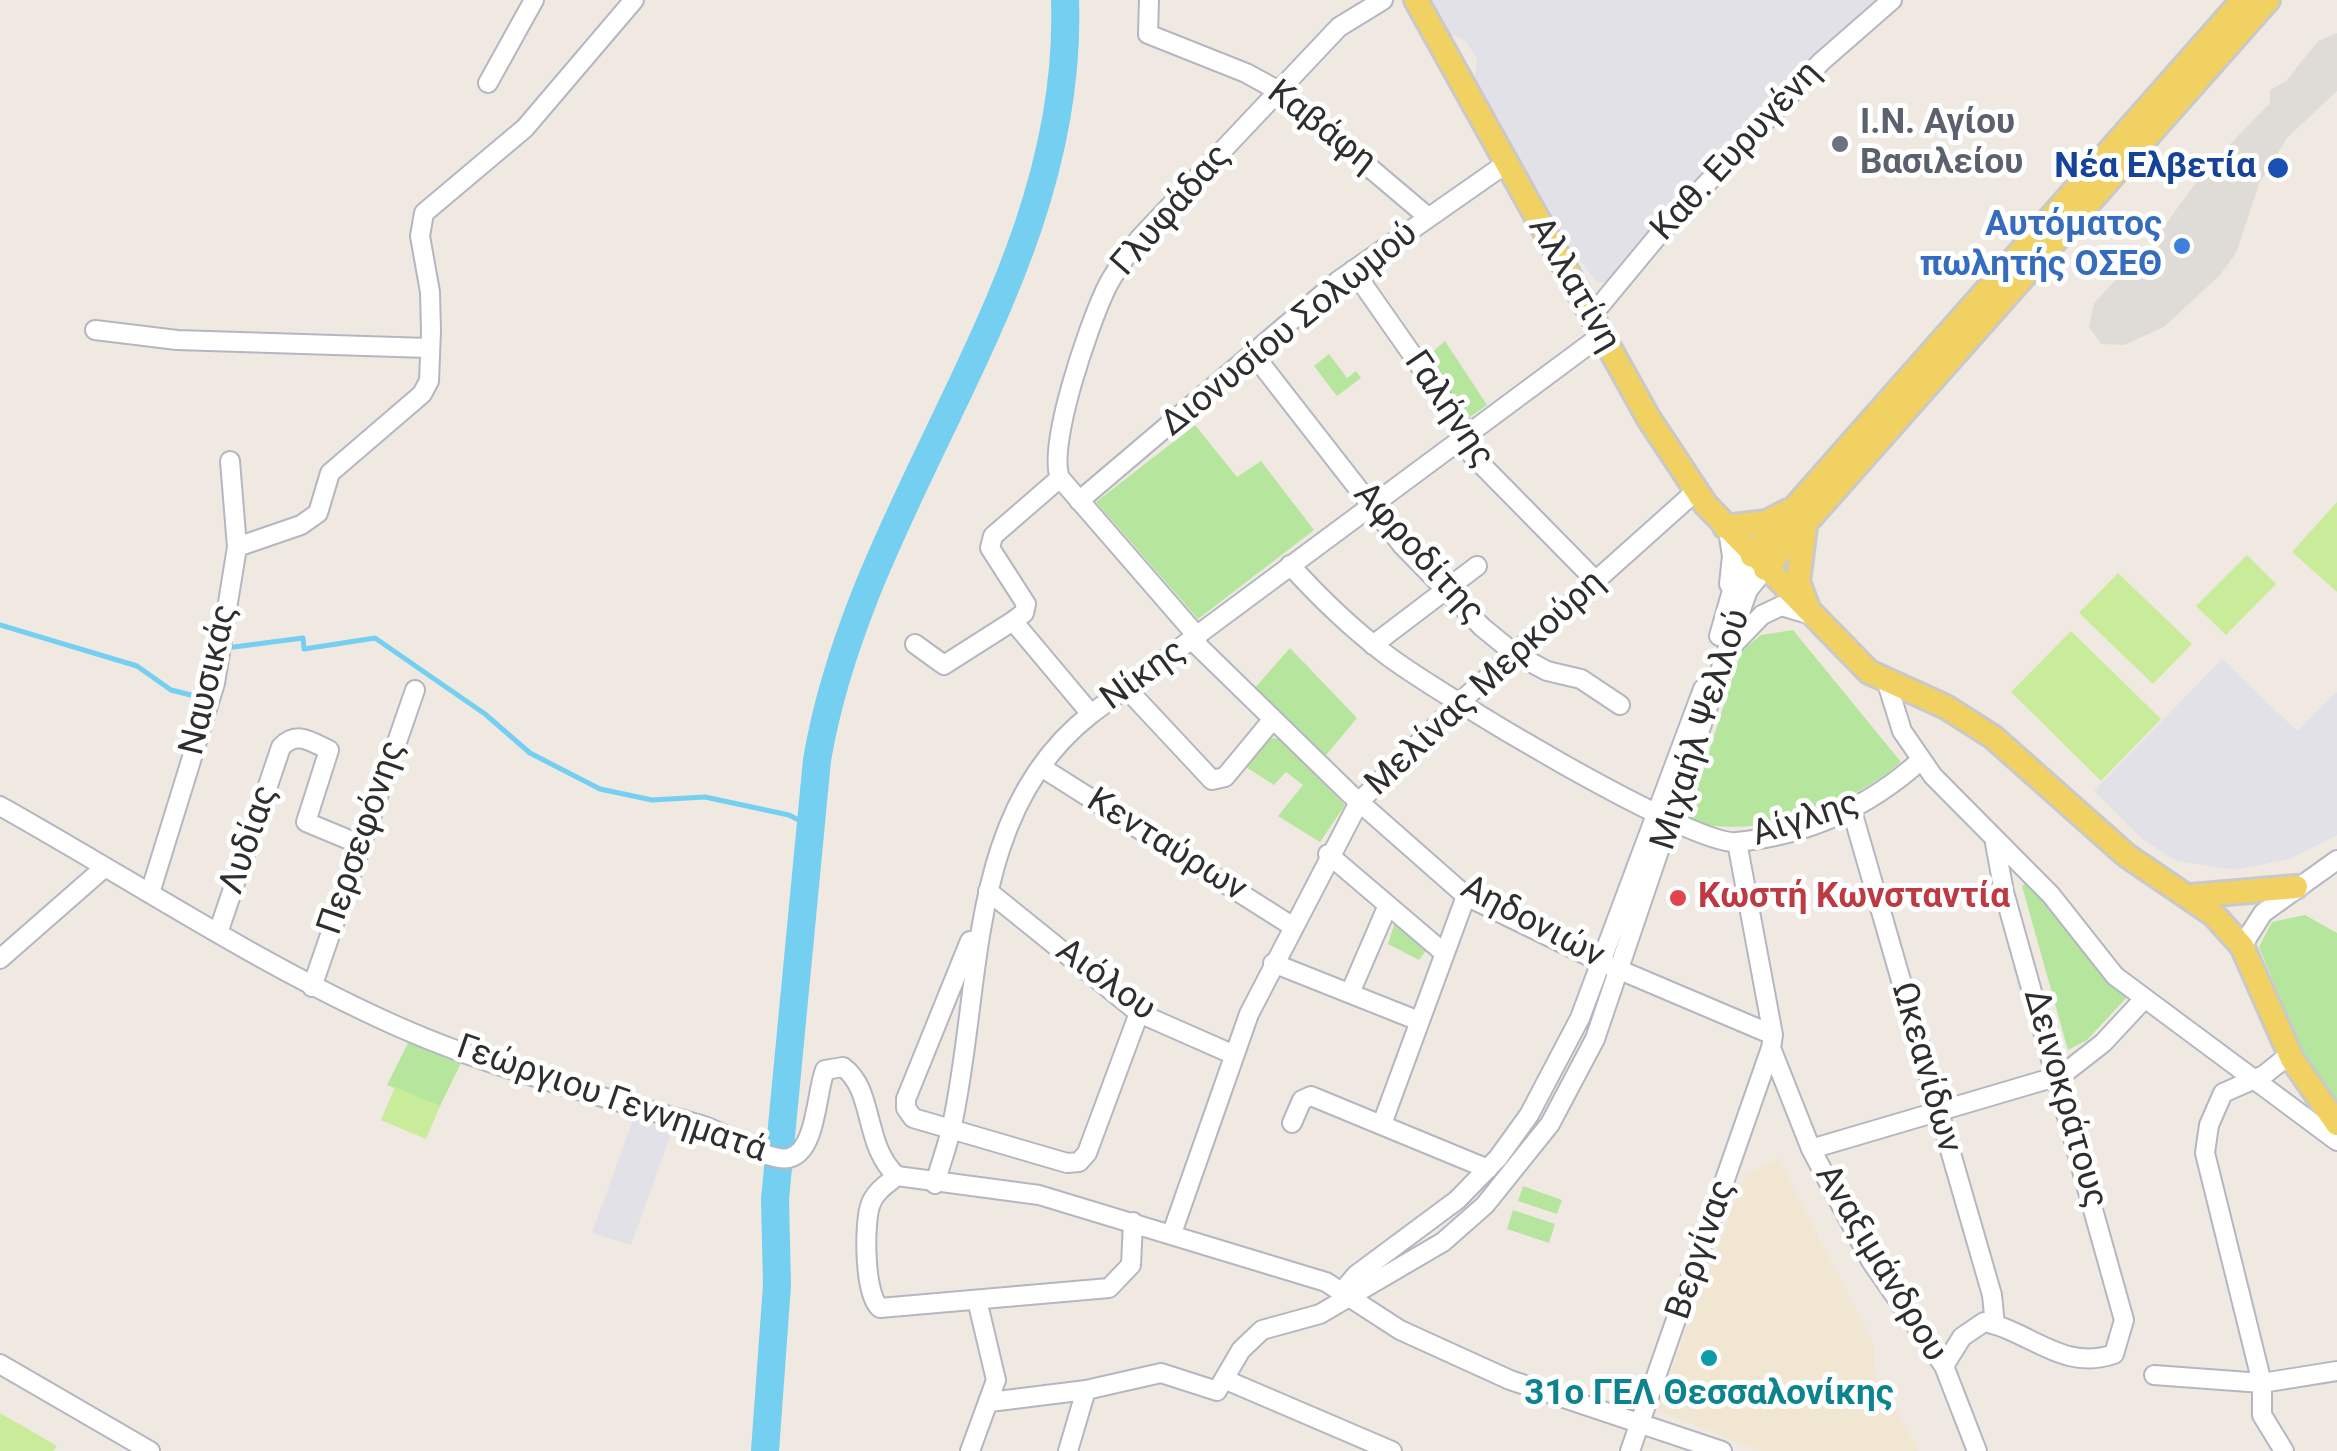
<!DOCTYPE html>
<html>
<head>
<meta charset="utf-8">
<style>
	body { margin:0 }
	canvas { display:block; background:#efe9e1 }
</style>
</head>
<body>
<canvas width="2337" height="1451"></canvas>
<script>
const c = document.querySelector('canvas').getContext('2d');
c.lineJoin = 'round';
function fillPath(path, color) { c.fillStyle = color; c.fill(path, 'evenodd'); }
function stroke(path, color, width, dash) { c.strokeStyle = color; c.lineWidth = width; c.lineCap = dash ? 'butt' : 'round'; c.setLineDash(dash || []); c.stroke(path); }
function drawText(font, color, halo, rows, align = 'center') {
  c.font = font + ' Roboto,sans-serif'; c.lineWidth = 10; c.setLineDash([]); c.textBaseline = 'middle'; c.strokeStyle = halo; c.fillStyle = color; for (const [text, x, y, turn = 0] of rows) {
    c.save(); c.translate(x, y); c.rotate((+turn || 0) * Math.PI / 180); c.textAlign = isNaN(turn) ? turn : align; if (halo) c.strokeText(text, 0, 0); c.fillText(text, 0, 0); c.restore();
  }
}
fillPath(new Path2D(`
	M 1429,0 L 1881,0 L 1826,47 L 1607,283 L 1596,282 L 1572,249 L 1474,81 L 1477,58 L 1465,41 L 1447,32 Z
	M 2222,659 L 2297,731 L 2337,692 L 2337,835 L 2289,859 L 2236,870 L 2176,861 L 2141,838 L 2094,791 Z
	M 635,1114 L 674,1126 L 631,1245 L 592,1233 Z`), '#e3e1e8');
fillPath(new Path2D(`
	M 1778,1158 L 1869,1334 L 1875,1348 L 1875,1373 L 1919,1451 L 1761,1451 L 1656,1410 L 1745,1176 Z`), '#f0e6d1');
fillPath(new Path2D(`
	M 1445,341 L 1487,405 L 1464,421 L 1418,365 Z
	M 1329,354 L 1347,378 L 1356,371 L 1361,378 L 1337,396 L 1314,366 Z
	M 1195,425 L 1237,477 L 1261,461 L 1314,530 L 1198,619 L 1096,502 Z
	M 1793,630 L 1901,762 C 1848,807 1766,838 1695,823 L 1688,816 L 1741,652 L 1761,635 Z
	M 1290,648 L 1357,718 L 1322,760 L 1253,690 Z
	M 1271,738 L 1279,739 L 1345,805 L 1320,842 L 1278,816 L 1303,785 L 1286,772 L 1274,785 L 1246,767 Z
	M 2029,881 L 2127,997 L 2087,1040 L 2068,1050 L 2022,886 Z
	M 2305,915 L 2337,933 L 2337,1102 L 2297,1041 L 2259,947 L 2272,922 Z
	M 1397,916 L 1430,945 L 1419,960 L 1388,944 Z
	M 408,1043 L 462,1061 L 440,1106 L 387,1085 Z
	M 1523,1186 L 1562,1200 L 1557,1214 L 1518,1201 Z
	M 1513,1210 L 1555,1224 L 1549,1243 L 1507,1229 Z`), '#b6e59e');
fillPath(new Path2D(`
	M 2337,502 L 2337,592 L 2292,552 Z
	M 2247,555 L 2276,584 L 2226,635 L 2196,606 Z
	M 2118,573 L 2192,644 L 2153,684 L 2079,613 Z
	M 2071,631 L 2161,719 L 2101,781 L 2011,692 Z
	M 395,1087 L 440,1106 L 426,1139 L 381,1120 Z
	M 0,1413 L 57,1446 L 53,1451 L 0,1451 Z`), '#c9ec9a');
fillPath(new Path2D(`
	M 2337,33 L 2337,91 L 2287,138 L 2259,184 L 2236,253 L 2219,276 L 2164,327 L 2124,345 L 2101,344 L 2089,327 L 2094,303 L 2158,235 L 2205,170 L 2270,103 L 2270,90 L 2286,81 L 2318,41 Z`), '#dfdcd8');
stroke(new Path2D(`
	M 0,625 L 137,666 L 171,690 L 195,696 L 207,684
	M 226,648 L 303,638 L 304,649 L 375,638 L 485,714 L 530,753 L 600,789 L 652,800 L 705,797 L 789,815 L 810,826`), '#75cff0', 5);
stroke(new Path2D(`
	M 765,1451 L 777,1285 L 775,1199 L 817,760 C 862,494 1075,280 1065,0`), '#75cff0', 28);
const minor = new Path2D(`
	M 1149,0 L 1148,34 L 1246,73 L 1279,91 L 1428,217
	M 488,83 L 534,0
	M 1353,270 L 1467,433 L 1472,455 L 1597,582
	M 1593,314 L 1661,232 L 1821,62 L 1892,0
	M 95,330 L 177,340 L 428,348
	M 1254,355 L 1402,545 L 1482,627 L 1515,654 L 1547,671 L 1581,679 L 1620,705
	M 1060,478 C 1047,445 1089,325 1105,291 C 1113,273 1127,255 1139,239 L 1339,27 L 1383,0
	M 1079,501 L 1338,281 L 1504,165
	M 1728,530 L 1732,556 L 1729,584
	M 237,547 L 301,525 L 318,513 L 330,473 L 422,394 L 429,381 L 431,331 L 430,292 L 420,236 L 424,213 L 525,128 L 634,0
	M 1290,565 C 1319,597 1350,627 1384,653 C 1430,689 1692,847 1737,842 C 1807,835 1869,807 1921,760
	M 1719,636 L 1735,580 L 1752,556
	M 1191,639 L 1349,793 L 1466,896 L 1601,962 L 1773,1035
	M 915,644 L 944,665 L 1013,621
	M 1373,645 L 1477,566
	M 1733,645 L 1762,615 L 1781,606 L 1811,615
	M 1887,683 L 1902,731 L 1933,776 L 2051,895 L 2115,976 L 2337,1141
	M 1126,688 L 1212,780 L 1225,777 L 1273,719
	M 1091,714 L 1013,621 L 1024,613 L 1026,604 L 990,548 L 993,536 L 1060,478 L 1198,637
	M 1041,767 L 1292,926
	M 0,806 C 127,877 247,957 379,1018 C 481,1066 596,1095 704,1126 C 724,1132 769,1163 789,1158 C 817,1151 816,1092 825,1070 L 843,1067 C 875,1090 863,1146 897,1176 L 1039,1195 L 1326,1282 L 1400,1330 L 1510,1380 L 1722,1451
	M 1852,811 L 1992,1295 L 1995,1325
	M 1737,842 L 1773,1035 L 1771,1048 L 1811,1149 L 1871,1261 L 1944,1366 L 1977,1451
	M 1328,854 L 1443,952
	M 988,891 L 1139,1013 L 1232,1054
	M 150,893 L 215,683 L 237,547 L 230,461
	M 218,933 L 281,747 C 297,730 311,742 329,750 L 306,822 L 359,844
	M 970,941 L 906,1099 L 906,1108 L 913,1118 L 1067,1163 L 1079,1162 L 1087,1153 L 1139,1013
	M 2242,946 L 2263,913 L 2337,860
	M 0,959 L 105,867
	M 1273,963 L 1419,1021
	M 312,987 L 415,690
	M 1350,993 L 1388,905
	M 1292,1123 L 1302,1100 L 1311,1096 L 1488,1169
	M 1382,1124 L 1466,896
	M 1811,1149 L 2062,1075 L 2103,1043 L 2144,999
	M 897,1176 C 887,1184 874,1192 870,1206 C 864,1225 864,1295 880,1308 L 1109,1288 L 1131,1265 L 1133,1222
	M 935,1184 C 940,1165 948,1145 952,1125 C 983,985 965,812 1091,714 L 1603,334
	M 1172,1233 L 1249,1014 L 1359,802 L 1459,703 L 1695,492
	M 1347,1297 L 1345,1288 L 1356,1275 L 1457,1200 L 1498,1158 L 1529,1115 L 1580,1018 L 1703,689
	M 0,1364 L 150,1451
	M 1944,1366 L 1962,1337 L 1984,1322 C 2030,1331 2063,1372 2114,1354 L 2124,1320 L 2004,892 L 1995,843
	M 2154,1375 L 2262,1383 L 2205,1153 L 2209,1125 L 2223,1093 L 2264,1075 L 2289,1055
	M 1226,1380 L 1392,1451
	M 990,1402 L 1086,1390 L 1161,1373 L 1217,1391 L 1241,1350 L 1262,1330 L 1320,1314 L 1443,1242 L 1485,1205 L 1550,1124 L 1595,1039 L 1737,621 L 1748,590 L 1765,569
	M 970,1451 L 996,1380 L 977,1300
	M 1068,1451 L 1086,1390
	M 1630,1451 L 1771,1048
	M 2284,1451 L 2262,1415 L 2262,1383 L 2337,1371`);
const major = new Path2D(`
	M 1416,0 L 1649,419 L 1706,505 L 1869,672 L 1946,707 L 1993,737 L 2126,855 L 2214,915 L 2242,946 L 2292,1059 L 2337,1124
	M 1725,527 L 1767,522 L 1788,511
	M 1805,527 L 1798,582 L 1808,608
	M 1752,556 L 2243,0
	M 1765,569 L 2268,0
	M 2191,896 L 2296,887`);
stroke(minor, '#b4b7c1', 22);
stroke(major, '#c9c9c9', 28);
stroke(minor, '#fff', 18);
stroke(major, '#f2d163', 22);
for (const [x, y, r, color] of [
	[1840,144,10,"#6b7280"],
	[2278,168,12,"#1a4fb4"],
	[2182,246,10,"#3f7fe0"],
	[1678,898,10,"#e0444e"],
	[1709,1358,10,"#0f9aa8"]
]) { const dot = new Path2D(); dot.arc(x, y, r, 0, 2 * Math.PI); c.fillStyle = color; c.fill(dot); stroke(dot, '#fff', 4); }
drawText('bold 35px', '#5b616d', '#fff', [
	["Ι.Ν. Αγίου",1860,124],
	["Βασιλείου",1860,164]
], 'left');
drawText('35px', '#2e2e2e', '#fff', [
	["Καβάφη",1321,128,38],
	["Καθ. Ευρυγένη",1737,152,-47],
	["Γλυφάδας",1172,211,-49],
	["Αλλατίνη",1573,285,60],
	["Διονυσίου Σολωμού",1290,330,-39],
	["Γαλήνης",1448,410,56],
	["Αφροδίτης",1418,554,48],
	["Νίκης",1144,676,-36],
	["Ναυσικάς",210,680,-77],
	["Μελίνας Μερκούρη",1486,684,-43],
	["Μιχαήλ Ψελλού",1702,730,-72],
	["Αίγλης",1806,820,-18],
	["Περσεφόνης",363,838,-71],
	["Λυδίας",250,840,-71],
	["Κενταύρων",1166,846,32],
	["Αηδονιών",1532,923,28],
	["Αιόλου",1105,981,36],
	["Ωκεανίδων",1925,1068,74],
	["Δεινοκράτους",2064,1099,74],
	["Γεώργιου Γεννηματά",611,1100,19],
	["Βεργίνας",1702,1250,-71],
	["Αναξιμάνδρου",1880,1264,59]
]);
drawText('bold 35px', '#164399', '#fff', [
	["Νέα Ελβετία",2256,168]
], 'right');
drawText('bold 35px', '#366cbe', '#fff', [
	["Αυτόματος",2162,226],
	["πωλητής ΟΣΕΘ",2162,266]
], 'right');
drawText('bold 35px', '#be3a42', '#fff', [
	["Κωστή Κωνσταντία",1698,898]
], 'left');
drawText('bold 35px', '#0d838f', '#fff', [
	["31ο ΓΕΛ Θεσσαλονίκης",1709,1395]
]);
</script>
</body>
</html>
